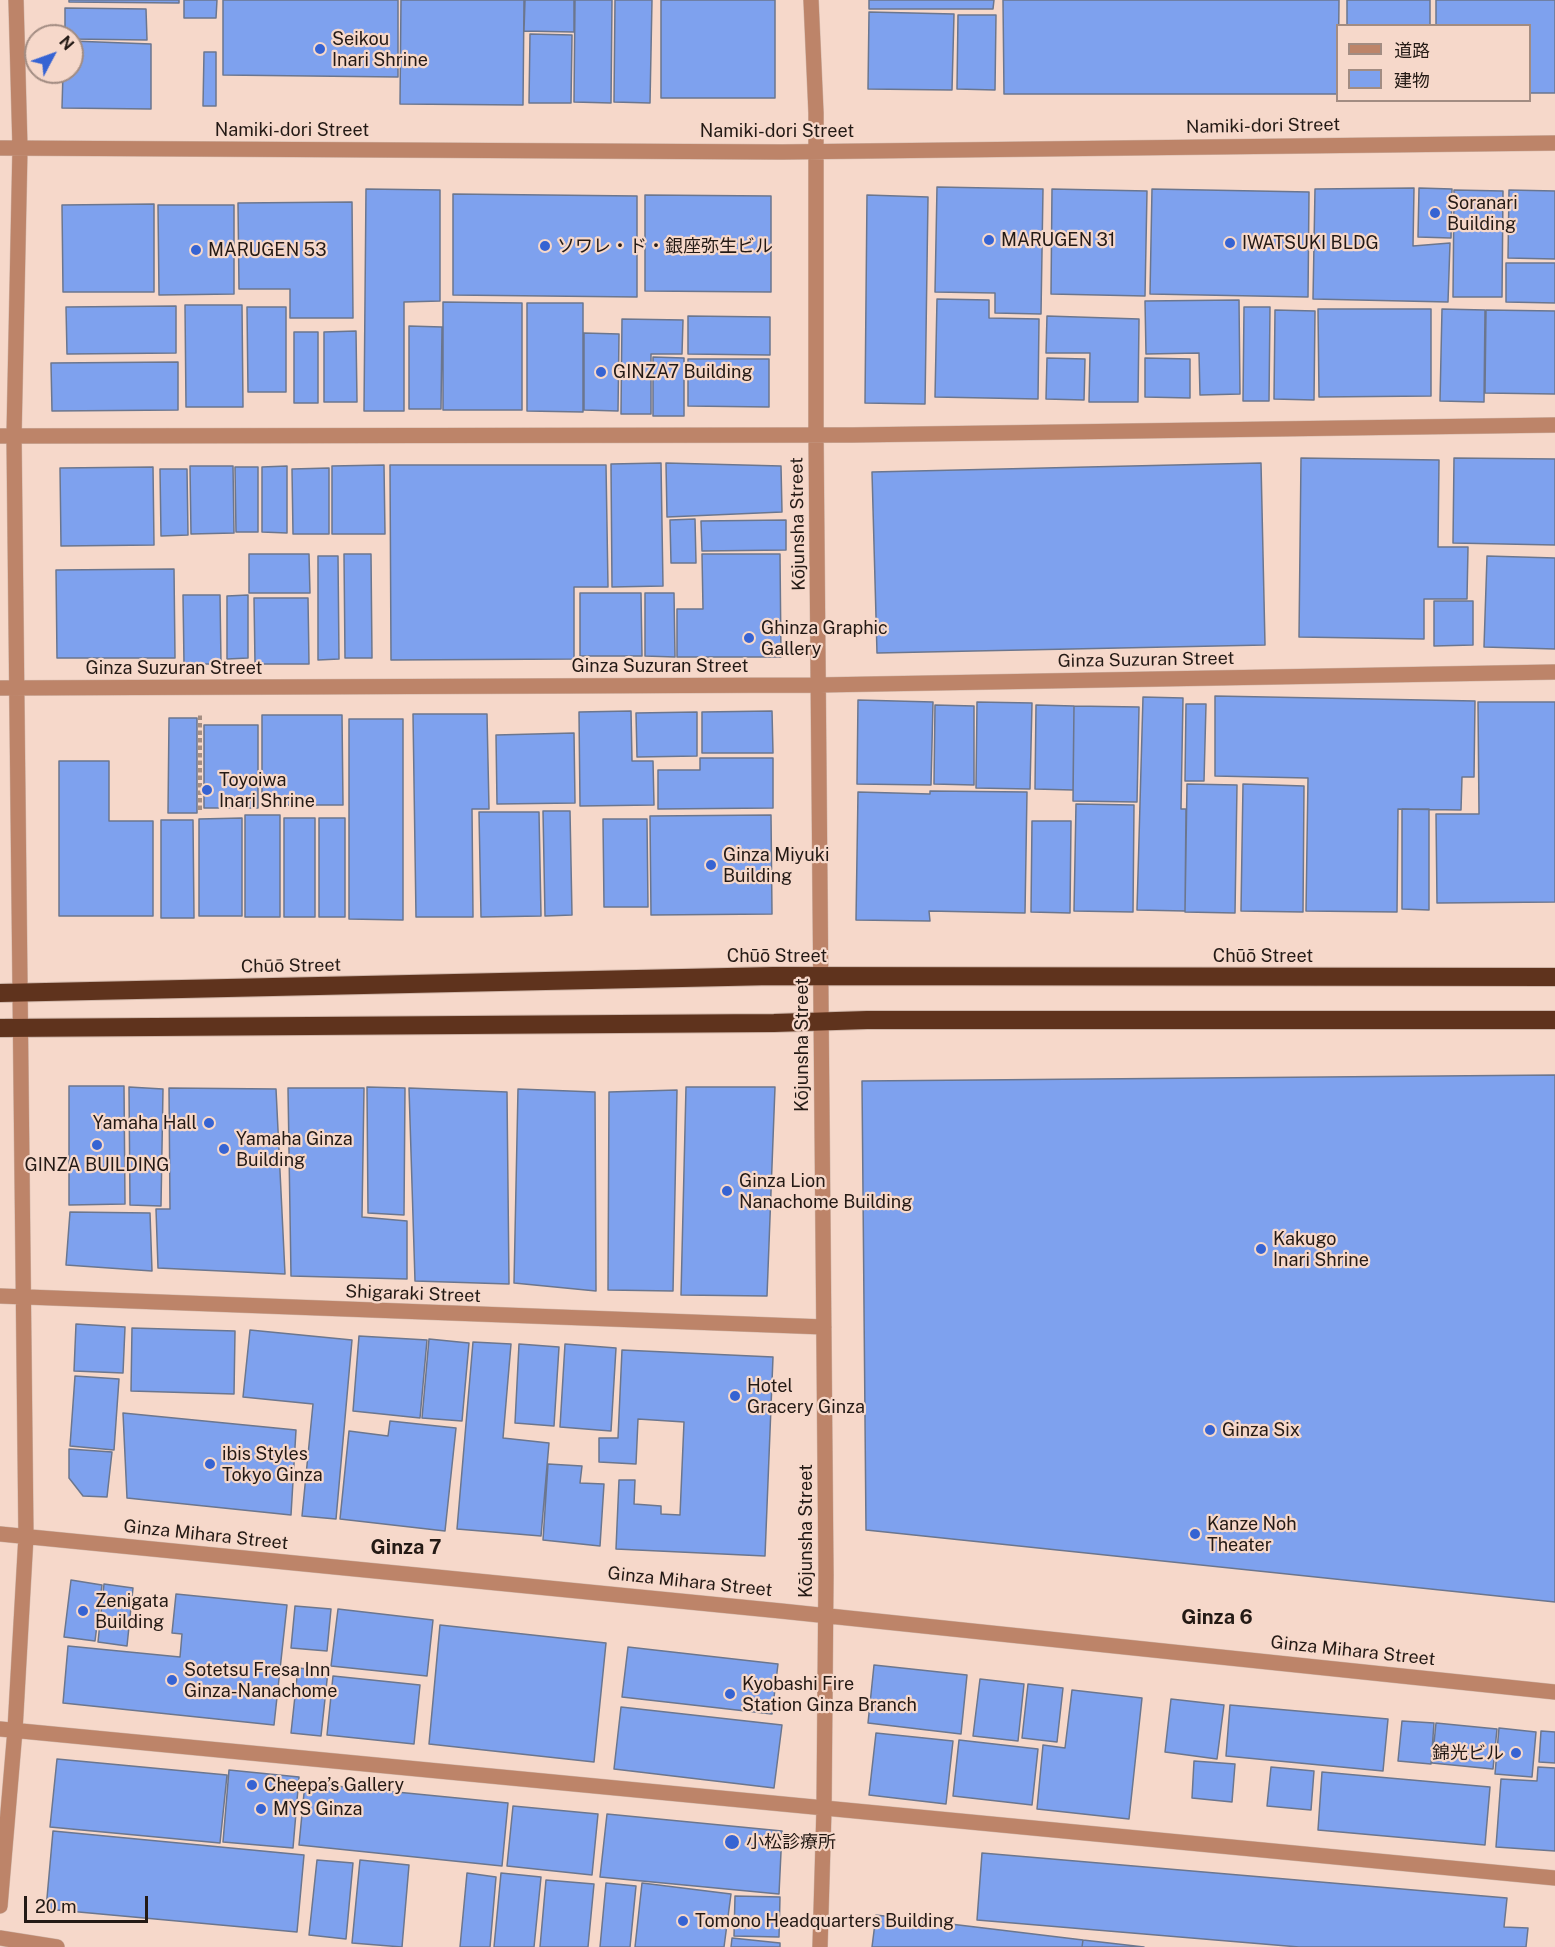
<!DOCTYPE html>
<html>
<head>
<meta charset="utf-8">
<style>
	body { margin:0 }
	#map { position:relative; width:1555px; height:1947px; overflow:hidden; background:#f6d8ca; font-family:"Public Sans","Noto Sans JP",sans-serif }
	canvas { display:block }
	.legend { position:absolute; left:1336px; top:24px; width:195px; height:78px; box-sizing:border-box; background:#f6d8ca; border:2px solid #a28c82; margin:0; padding:8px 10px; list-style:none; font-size:18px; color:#241a15 }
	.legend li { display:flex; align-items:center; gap:12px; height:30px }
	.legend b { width:30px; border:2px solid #a28c82 }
	.north { position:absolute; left:24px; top:24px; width:60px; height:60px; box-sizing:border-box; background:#f6d8ca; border:2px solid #a28c82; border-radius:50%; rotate:49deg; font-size:16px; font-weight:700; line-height:24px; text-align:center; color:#241a15 }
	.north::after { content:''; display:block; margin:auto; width:21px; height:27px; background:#3663d3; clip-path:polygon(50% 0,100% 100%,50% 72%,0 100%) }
	.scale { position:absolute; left:24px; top:1896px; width:124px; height:27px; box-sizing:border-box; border:3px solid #241a15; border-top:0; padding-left:8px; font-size:18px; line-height:21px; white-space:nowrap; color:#241a15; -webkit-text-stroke:4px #f6d8ca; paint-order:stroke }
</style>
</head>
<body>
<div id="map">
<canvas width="1555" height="1947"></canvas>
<ul class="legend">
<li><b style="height:8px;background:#bd8469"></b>道路</li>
<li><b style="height:16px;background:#7ea1ee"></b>建物</li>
</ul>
<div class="north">N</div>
<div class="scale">20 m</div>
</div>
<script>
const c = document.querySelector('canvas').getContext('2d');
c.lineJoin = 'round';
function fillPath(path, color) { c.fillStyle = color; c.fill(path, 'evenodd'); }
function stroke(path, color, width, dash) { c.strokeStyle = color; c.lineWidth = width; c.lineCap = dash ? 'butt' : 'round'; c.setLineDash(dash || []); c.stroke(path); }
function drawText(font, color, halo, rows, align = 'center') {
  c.font = font + ' "Public Sans","Noto Sans JP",sans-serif'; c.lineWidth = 4.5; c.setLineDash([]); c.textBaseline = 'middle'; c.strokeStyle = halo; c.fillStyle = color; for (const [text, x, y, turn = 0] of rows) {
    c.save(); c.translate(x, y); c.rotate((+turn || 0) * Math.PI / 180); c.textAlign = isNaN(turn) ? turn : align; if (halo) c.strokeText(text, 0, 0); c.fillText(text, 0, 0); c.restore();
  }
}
const building = new Path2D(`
	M 69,0 L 179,0 L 179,3 L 69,2 Z
	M 184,0 L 217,0 L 216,18 L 184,18 Z
	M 223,0 L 398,0 L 398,77 L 223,75 Z
	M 401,0 L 524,0 L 523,105 L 400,104 Z
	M 525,0 L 574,0 L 574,32 L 524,31 Z
	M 575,0 L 612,0 L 611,103 L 574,102 Z
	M 615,0 L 652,0 L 650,103 L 614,102 Z
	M 661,0 L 775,0 L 775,98 L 661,98 Z
	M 869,0 L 994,0 L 993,9 L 869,9 Z
	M 1003,0 L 1339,0 L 1338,94 L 1004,94 Z
	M 1347,0 L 1430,0 L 1430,26 L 1347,26 Z
	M 1436,0 L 1555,0 L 1555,93 L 1530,93 L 1530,26 L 1436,26 Z
	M 65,8 L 146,9 L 147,40 L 72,39 L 72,36 L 65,36 Z
	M 869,12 L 954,14 L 952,90 L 868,89 Z
	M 958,15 L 996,15 L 995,90 L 957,89 Z
	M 530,34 L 572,35 L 571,103 L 529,103 Z
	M 72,41 L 151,44 L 151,109 L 62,108 L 63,72 L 72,72 Z
	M 204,52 L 216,52 L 216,106 L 203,106 Z
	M 937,187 L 1043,189 L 1041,314 L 995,313 L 995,293 L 935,292 Z
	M 1414,188 L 1413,246 L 1450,243 L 1448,302 L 1313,299 L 1315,189 Z
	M 1419,188 L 1452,189 L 1451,238 L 1418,237 Z
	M 366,189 L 440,190 L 440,301 L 404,302 L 404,411 L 364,411 Z
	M 1052,189 L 1147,191 L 1145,296 L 1051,294 Z
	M 1152,189 L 1309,192 L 1308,297 L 1150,294 Z
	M 1454,190 L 1503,191 L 1502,297 L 1453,297 Z
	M 1509,190 L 1555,191 L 1555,259 L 1508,258 Z
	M 453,194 L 637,196 L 637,297 L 453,295 Z
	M 645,195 L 771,196 L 771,292 L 645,291 Z
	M 867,195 L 928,197 L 925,404 L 865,403 Z
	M 352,202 L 353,318 L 290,318 L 290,289 L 239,289 L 238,203 Z
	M 154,204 L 154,292 L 63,292 L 62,205 Z
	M 158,205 L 234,205 L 234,294 L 159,295 Z
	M 1506,263 L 1555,263 L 1555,303 L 1506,302 Z
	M 937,299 L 989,300 L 989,318 L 1039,319 L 1038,399 L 935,397 Z
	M 1239,300 L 1240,394 L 1200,395 L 1199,353 L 1146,354 L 1145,301 Z
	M 443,302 L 522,303 L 522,410 L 443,410 Z
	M 527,303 L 583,303 L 583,412 L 527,411 Z
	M 185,305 L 242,305 L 243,407 L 186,407 Z
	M 176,306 L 176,353 L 67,354 L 66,307 Z
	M 247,307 L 286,307 L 286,392 L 248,392 Z
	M 1244,307 L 1270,307 L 1269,401 L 1243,401 Z
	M 1318,309 L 1431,309 L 1431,396 L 1319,397 Z
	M 1442,309 L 1485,310 L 1484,402 L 1440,401 Z
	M 1275,310 L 1315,311 L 1314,400 L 1274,399 Z
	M 1486,310 L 1555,311 L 1555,394 L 1485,393 Z
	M 688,316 L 770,317 L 770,355 L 688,354 Z
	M 1047,316 L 1139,319 L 1138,402 L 1089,402 L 1090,353 L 1046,353 Z
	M 622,319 L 683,320 L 682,354 L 651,354 L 651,414 L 621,414 Z
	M 409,326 L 442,327 L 441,409 L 409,409 Z
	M 356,331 L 357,402 L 324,402 L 324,332 Z
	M 294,332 L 318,332 L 318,403 L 294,403 Z
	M 584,333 L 619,334 L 618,411 L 584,410 Z
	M 653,357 L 684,358 L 684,416 L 653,416 Z
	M 1047,358 L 1085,359 L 1084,400 L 1046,399 Z
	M 1145,358 L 1190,359 L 1190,398 L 1145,397 Z
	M 688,359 L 769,359 L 769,407 L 688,406 Z
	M 178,362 L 178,410 L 52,411 L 51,363 Z
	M 1301,458 L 1439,460 L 1438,547 L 1468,547 L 1467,599 L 1424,599 L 1424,639 L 1299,637 Z
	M 1454,458 L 1555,459 L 1555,545 L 1453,543 Z
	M 661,463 L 663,586 L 612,587 L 611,464 Z
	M 666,463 L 781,466 L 782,512 L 667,517 Z
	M 1261,463 L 1265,645 L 877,653 L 872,472 Z
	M 384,465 L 385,534 L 332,534 L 332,466 Z
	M 390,465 L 606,465 L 608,587 L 574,587 L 574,659 L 391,660 Z
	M 190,466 L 233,466 L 234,533 L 191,534 Z
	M 287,466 L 287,533 L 262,532 L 262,467 Z
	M 153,467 L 154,545 L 61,546 L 60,468 Z
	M 235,467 L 258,467 L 258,532 L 236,532 Z
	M 329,468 L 329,534 L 293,534 L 292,469 Z
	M 160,469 L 187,469 L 188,535 L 161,536 Z
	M 695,519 L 696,563 L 671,563 L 670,520 Z
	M 786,520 L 786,550 L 702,551 L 701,521 Z
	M 249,554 L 309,554 L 310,593 L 249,593 Z
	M 344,554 L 371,554 L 372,658 L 345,658 Z
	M 702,554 L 780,554 L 781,657 L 677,657 L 677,609 L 703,609 Z
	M 318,556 L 338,556 L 339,659 L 318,660 Z
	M 1487,556 L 1555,558 L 1555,649 L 1484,647 Z
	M 174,569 L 175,658 L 57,658 L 56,570 Z
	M 580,593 L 641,593 L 642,656 L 580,656 Z
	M 645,593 L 674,593 L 675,657 L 645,656 Z
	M 183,595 L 220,595 L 221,664 L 184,664 Z
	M 248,595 L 248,658 L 227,659 L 227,596 Z
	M 254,598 L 308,598 L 309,664 L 255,664 Z
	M 1434,601 L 1473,601 L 1473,645 L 1434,646 Z
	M 1215,696 L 1475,701 L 1474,777 L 1462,777 L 1461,810 L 1398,809 L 1397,912 L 1306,911 L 1308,778 L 1215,776 Z
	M 1143,697 L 1183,698 L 1181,809 L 1186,809 L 1185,911 L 1137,910 Z
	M 858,700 L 933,702 L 931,785 L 857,784 Z
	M 977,702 L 1032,703 L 1030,789 L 976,788 Z
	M 1478,702 L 1555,702 L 1555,902 L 1437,903 L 1436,814 L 1479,814 Z
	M 1186,704 L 1206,704 L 1204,781 L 1185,781 Z
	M 935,705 L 974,706 L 974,785 L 934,784 Z
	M 1036,705 L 1074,706 L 1073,790 L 1035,789 Z
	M 1074,706 L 1139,707 L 1137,802 L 1073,801 Z
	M 631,711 L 632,761 L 653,761 L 654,805 L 580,806 L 579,712 Z
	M 772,711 L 773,753 L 702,753 L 702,712 Z
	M 697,712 L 697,756 L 637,757 L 636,713 Z
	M 413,714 L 487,714 L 489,809 L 472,809 L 473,917 L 416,917 Z
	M 262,715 L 342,715 L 343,805 L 262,805 Z
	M 169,718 L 197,718 L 197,813 L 168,813 Z
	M 349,719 L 403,719 L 403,920 L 349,919 Z
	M 204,725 L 258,725 L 258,808 L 204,808 Z
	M 574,733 L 575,803 L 497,804 L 496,735 Z
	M 700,758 L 773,758 L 773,808 L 658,809 L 658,770 L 700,770 Z
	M 59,761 L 109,761 L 109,821 L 153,821 L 153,916 L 59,916 Z
	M 1187,784 L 1237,785 L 1235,913 L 1185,912 Z
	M 1243,784 L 1304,786 L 1303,912 L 1241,911 Z
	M 930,791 L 1027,792 L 1025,913 L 929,911 L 930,921 L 856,920 L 858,792 L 930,794 Z
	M 1076,804 L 1134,805 L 1133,912 L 1074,911 Z
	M 1402,809 L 1429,809 L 1429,910 L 1402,909 Z
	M 543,811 L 570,811 L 572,915 L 545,916 Z
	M 479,812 L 539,812 L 541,916 L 481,917 Z
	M 245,815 L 280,815 L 280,917 L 245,917 Z
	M 771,815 L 772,914 L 651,915 L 650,816 Z
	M 242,818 L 242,916 L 199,916 L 199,819 Z
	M 284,818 L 315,818 L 315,917 L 284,917 Z
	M 319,818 L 345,818 L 345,917 L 319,917 Z
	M 603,819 L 647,819 L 648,907 L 604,907 Z
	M 161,820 L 193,820 L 194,918 L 161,918 Z
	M 1032,821 L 1071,821 L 1070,913 L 1031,912 Z
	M 1555,1075 L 1555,1602 L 866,1530 L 862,1081 Z
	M 69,1086 L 124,1086 L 125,1204 L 69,1205 Z
	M 129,1087 L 163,1089 L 161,1206 L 130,1205 Z
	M 367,1087 L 405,1088 L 404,1215 L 368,1213 Z
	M 686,1087 L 775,1087 L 767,1296 L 681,1295 Z
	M 169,1088 L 276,1089 L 285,1274 L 158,1268 L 156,1209 L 170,1209 Z
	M 288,1088 L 364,1088 L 362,1217 L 407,1221 L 407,1279 L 291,1276 Z
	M 409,1088 L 507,1092 L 509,1284 L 415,1281 Z
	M 518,1089 L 595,1092 L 596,1291 L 514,1283 Z
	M 677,1090 L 673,1291 L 608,1290 L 609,1092 Z
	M 70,1212 L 150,1213 L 152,1271 L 66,1265 Z
	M 76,1324 L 125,1327 L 123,1373 L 74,1371 Z
	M 132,1328 L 235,1331 L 234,1394 L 131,1391 Z
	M 250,1330 L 352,1340 L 336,1519 L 302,1516 L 313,1404 L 243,1397 Z
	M 359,1336 L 427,1340 L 420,1418 L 353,1411 Z
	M 429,1339 L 469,1343 L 462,1421 L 422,1418 Z
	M 473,1342 L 511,1344 L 503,1438 L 549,1443 L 541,1536 L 457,1529 Z
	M 519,1344 L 559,1347 L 554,1426 L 515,1423 Z
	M 565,1344 L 616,1348 L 611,1431 L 560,1427 Z
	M 622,1350 L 773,1357 L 765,1556 L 616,1549 L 619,1480 L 635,1480 L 634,1504 L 661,1506 L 661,1514 L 680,1515 L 684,1422 L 638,1419 L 636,1464 L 599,1462 L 599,1438 L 618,1438 Z
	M 75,1376 L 119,1379 L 114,1450 L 70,1446 Z
	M 123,1413 L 296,1430 L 291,1515 L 127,1498 Z
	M 390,1421 L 456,1428 L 445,1531 L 340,1519 L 349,1431 L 388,1436 Z
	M 69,1449 L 112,1452 L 107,1497 L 83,1496 L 69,1478 Z
	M 548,1464 L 582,1466 L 580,1483 L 604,1484 L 600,1546 L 543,1540 Z
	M 71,1580 L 102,1585 L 95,1641 L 64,1637 Z
	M 104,1584 L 133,1588 L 127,1646 L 98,1642 Z
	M 176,1594 L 287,1605 L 274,1725 L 63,1703 L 68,1646 L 180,1657 L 182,1634 L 172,1633 Z
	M 295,1606 L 331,1609 L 327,1651 L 291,1648 Z
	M 338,1609 L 433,1620 L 427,1676 L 331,1666 Z
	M 440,1625 L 606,1643 L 594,1762 L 429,1744 Z
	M 628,1647 L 778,1664 L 772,1714 L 622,1697 Z
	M 874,1665 L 967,1675 L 961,1734 L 868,1723 Z
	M 298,1668 L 328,1671 L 321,1736 L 291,1733 Z
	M 333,1676 L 420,1685 L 414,1744 L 327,1735 Z
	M 980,1679 L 1024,1684 L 1018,1741 L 973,1736 Z
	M 1028,1684 L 1063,1688 L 1057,1742 L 1022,1738 Z
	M 1072,1690 L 1142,1698 L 1129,1819 L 1037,1809 L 1043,1745 L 1065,1748 Z
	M 1171,1699 L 1224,1705 L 1217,1759 L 1165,1752 Z
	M 1230,1705 L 1388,1719 L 1383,1771 L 1226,1756 Z
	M 621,1707 L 782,1725 L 774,1788 L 614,1769 Z
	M 1402,1721 L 1434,1723 L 1431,1764 L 1398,1761 Z
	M 1436,1723 L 1497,1729 L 1493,1769 L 1432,1763 Z
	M 1499,1728 L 1536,1732 L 1532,1777 L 1495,1774 Z
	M 1541,1731 L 1555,1732 L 1555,1763 L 1539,1762 Z
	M 876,1733 L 953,1741 L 946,1804 L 869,1795 Z
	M 959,1740 L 1038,1749 L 1032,1805 L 953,1796 Z
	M 57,1759 L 227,1775 L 220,1843 L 50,1827 Z
	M 1194,1761 L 1235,1764 L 1232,1802 L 1192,1798 Z
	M 1271,1767 L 1314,1771 L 1311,1810 L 1267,1806 Z
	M 1538,1767 L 1555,1768 L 1555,1851 L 1496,1847 L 1501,1779 L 1537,1781 Z
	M 229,1770 L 299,1777 L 293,1848 L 223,1842 Z
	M 1322,1772 L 1490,1787 L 1485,1845 L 1318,1830 Z
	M 305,1783 L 508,1803 L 502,1866 L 299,1845 Z
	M 513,1806 L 598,1814 L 592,1875 L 507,1866 Z
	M 607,1814 L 782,1831 L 779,1894 L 600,1877 Z
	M 53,1831 L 304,1855 L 297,1932 L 46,1909 Z
	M 982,1853 L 1507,1898 L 1504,1927 L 1528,1928 L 1526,1947 L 1299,1947 L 977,1920 Z
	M 317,1860 L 353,1863 L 346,1939 L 309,1935 Z
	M 360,1860 L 409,1865 L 402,1947 L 352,1943 Z
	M 467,1873 L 496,1877 L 490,1947 L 460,1947 Z
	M 501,1873 L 541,1877 L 534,1947 L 494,1947 Z
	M 546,1880 L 594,1884 L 588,1947 L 540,1947 Z
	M 606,1883 L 636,1886 L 630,1947 L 600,1947 Z
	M 642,1883 L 731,1894 L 724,1947 L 635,1947 Z
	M 735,1896 L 780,1897 L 779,1937 L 734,1936 Z
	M 876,1915 L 1083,1940 L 1082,1947 L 872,1947 Z
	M 732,1938 L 780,1943 L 780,1947 L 731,1947 Z
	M 1083,1940 L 1144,1947 L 1082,1947 Z`);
fillPath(building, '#7ea1ee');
stroke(building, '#6b768e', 1.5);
const minor = new Path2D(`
	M 811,0 L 816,113 L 816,435 L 826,1574 L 824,1809 L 820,1947
	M 0,148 L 782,152 L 1555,143
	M 0,436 L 853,435 L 1555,425
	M 0,688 L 819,685 L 1555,672
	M 0,1296 L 824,1327
	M 0,1534 L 781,1611 L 1555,1692
	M 0,1729 L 1555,1878
	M 0,1906 L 15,1730 L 26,1536 L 14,436 L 20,148 L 16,0
	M 0,1938 L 57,1947`);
const highway = new Path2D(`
	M 0,993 L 773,976 L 1555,977
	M 0,1028 L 774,1023 L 867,1020 L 1555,1020`);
stroke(minor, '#d0b6a9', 16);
stroke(highway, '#d0b6a9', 20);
stroke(new Path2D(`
	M 200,810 L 200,715`), '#a48e83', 4, [4.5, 3]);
stroke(minor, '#bd8469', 15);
stroke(highway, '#5f331d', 18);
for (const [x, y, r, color] of [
	[320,49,6,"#3663d3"],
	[1435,213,6,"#3663d3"],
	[989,240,6,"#3663d3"],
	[1230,243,6,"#3663d3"],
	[545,246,6,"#3663d3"],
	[196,250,6,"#3663d3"],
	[601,372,6,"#3663d3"],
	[749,638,6,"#3663d3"],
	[207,790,6,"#3663d3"],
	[711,865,6,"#3663d3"],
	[209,1123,6,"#3663d3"],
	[97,1145,6,"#3663d3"],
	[224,1149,6,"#3663d3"],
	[727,1191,6,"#3663d3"],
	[1261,1249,6,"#3663d3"],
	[735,1396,6,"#3663d3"],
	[1210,1430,6,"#3663d3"],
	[210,1464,6,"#3663d3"],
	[1195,1534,6,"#3663d3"],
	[83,1611,6,"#3663d3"],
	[172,1680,6,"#3663d3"],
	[730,1694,6,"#3663d3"],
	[1516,1753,6,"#3663d3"],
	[252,1785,6,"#3663d3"],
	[261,1809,6,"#3663d3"],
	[732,1842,8,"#3663d3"],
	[683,1921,6,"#3663d3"]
]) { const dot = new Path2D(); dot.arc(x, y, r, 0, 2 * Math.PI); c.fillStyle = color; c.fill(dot); stroke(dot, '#f6d8ca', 2); }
drawText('18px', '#241a15', '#f6d8ca', [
	["Seikou",332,39],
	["Inari Shrine",332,60],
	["Soranari",1447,203],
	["Building",1447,224],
	["MARUGEN 31",1001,240],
	["IWATSUKI BLDG",1242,243],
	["ソワレ・ド・銀座弥生ビル",557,246],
	["MARUGEN 53",208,250],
	["GINZA7 Building",613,372],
	["Ghinza Graphic",761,628],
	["Gallery",761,649],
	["Toyoiwa",219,780],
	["Inari Shrine",219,801],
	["Ginza Miyuki",723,855],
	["Building",723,876],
	["Yamaha Hall",197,1123,"right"],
	["Yamaha Ginza",236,1139],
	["Building",236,1160],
	["GINZA BUILDING",97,1165,"center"],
	["Ginza Lion",739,1181],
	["Nanachome Building",739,1202],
	["Kakugo",1273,1239],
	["Inari Shrine",1273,1260],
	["Hotel",747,1386],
	["Gracery Ginza",747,1407],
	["Ginza Six",1222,1430],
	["ibis Styles",222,1454],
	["Tokyo Ginza",222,1475],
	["Kanze Noh",1207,1524],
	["Theater",1207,1545],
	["Zenigata",95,1601],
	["Building",95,1622],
	["Sotetsu Fresa Inn",184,1670],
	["Ginza-Nanachome",184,1691],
	["Kyobashi Fire",742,1684],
	["Station Ginza Branch",742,1705],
	["錦光ビル",1504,1753,"right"],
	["Cheepa’s Gallery",264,1785],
	["MYS Ginza",273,1809],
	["小松診療所",746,1842],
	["Tomono Headquarters Building",695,1921]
], 'left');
drawText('18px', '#241a15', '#f6d8ca', [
	["Namiki-dori Street",1263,126,-1],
	["Namiki-dori Street",292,130],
	["Namiki-dori Street",777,131],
	["Kōjunsha Street",798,524,-91],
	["Ginza Suzuran Street",1146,660,-1],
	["Ginza Suzuran Street",660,666],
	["Ginza Suzuran Street",174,668],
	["Chūō Street",777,956],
	["Chūō Street",1263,956],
	["Chūō Street",291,966,-1],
	["Kōjunsha Street",802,1045,-90],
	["Shigaraki Street",413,1294,2],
	["Kōjunsha Street",806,1531,-90],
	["Ginza Mihara Street",206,1535,6],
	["Ginza Mihara Street",690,1582,6],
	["Ginza Mihara Street",1353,1651,6]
]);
drawText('bold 20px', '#241a15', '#f6d8ca', [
	["Ginza 7",406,1548],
	["Ginza 6",1217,1618]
]);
</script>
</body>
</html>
